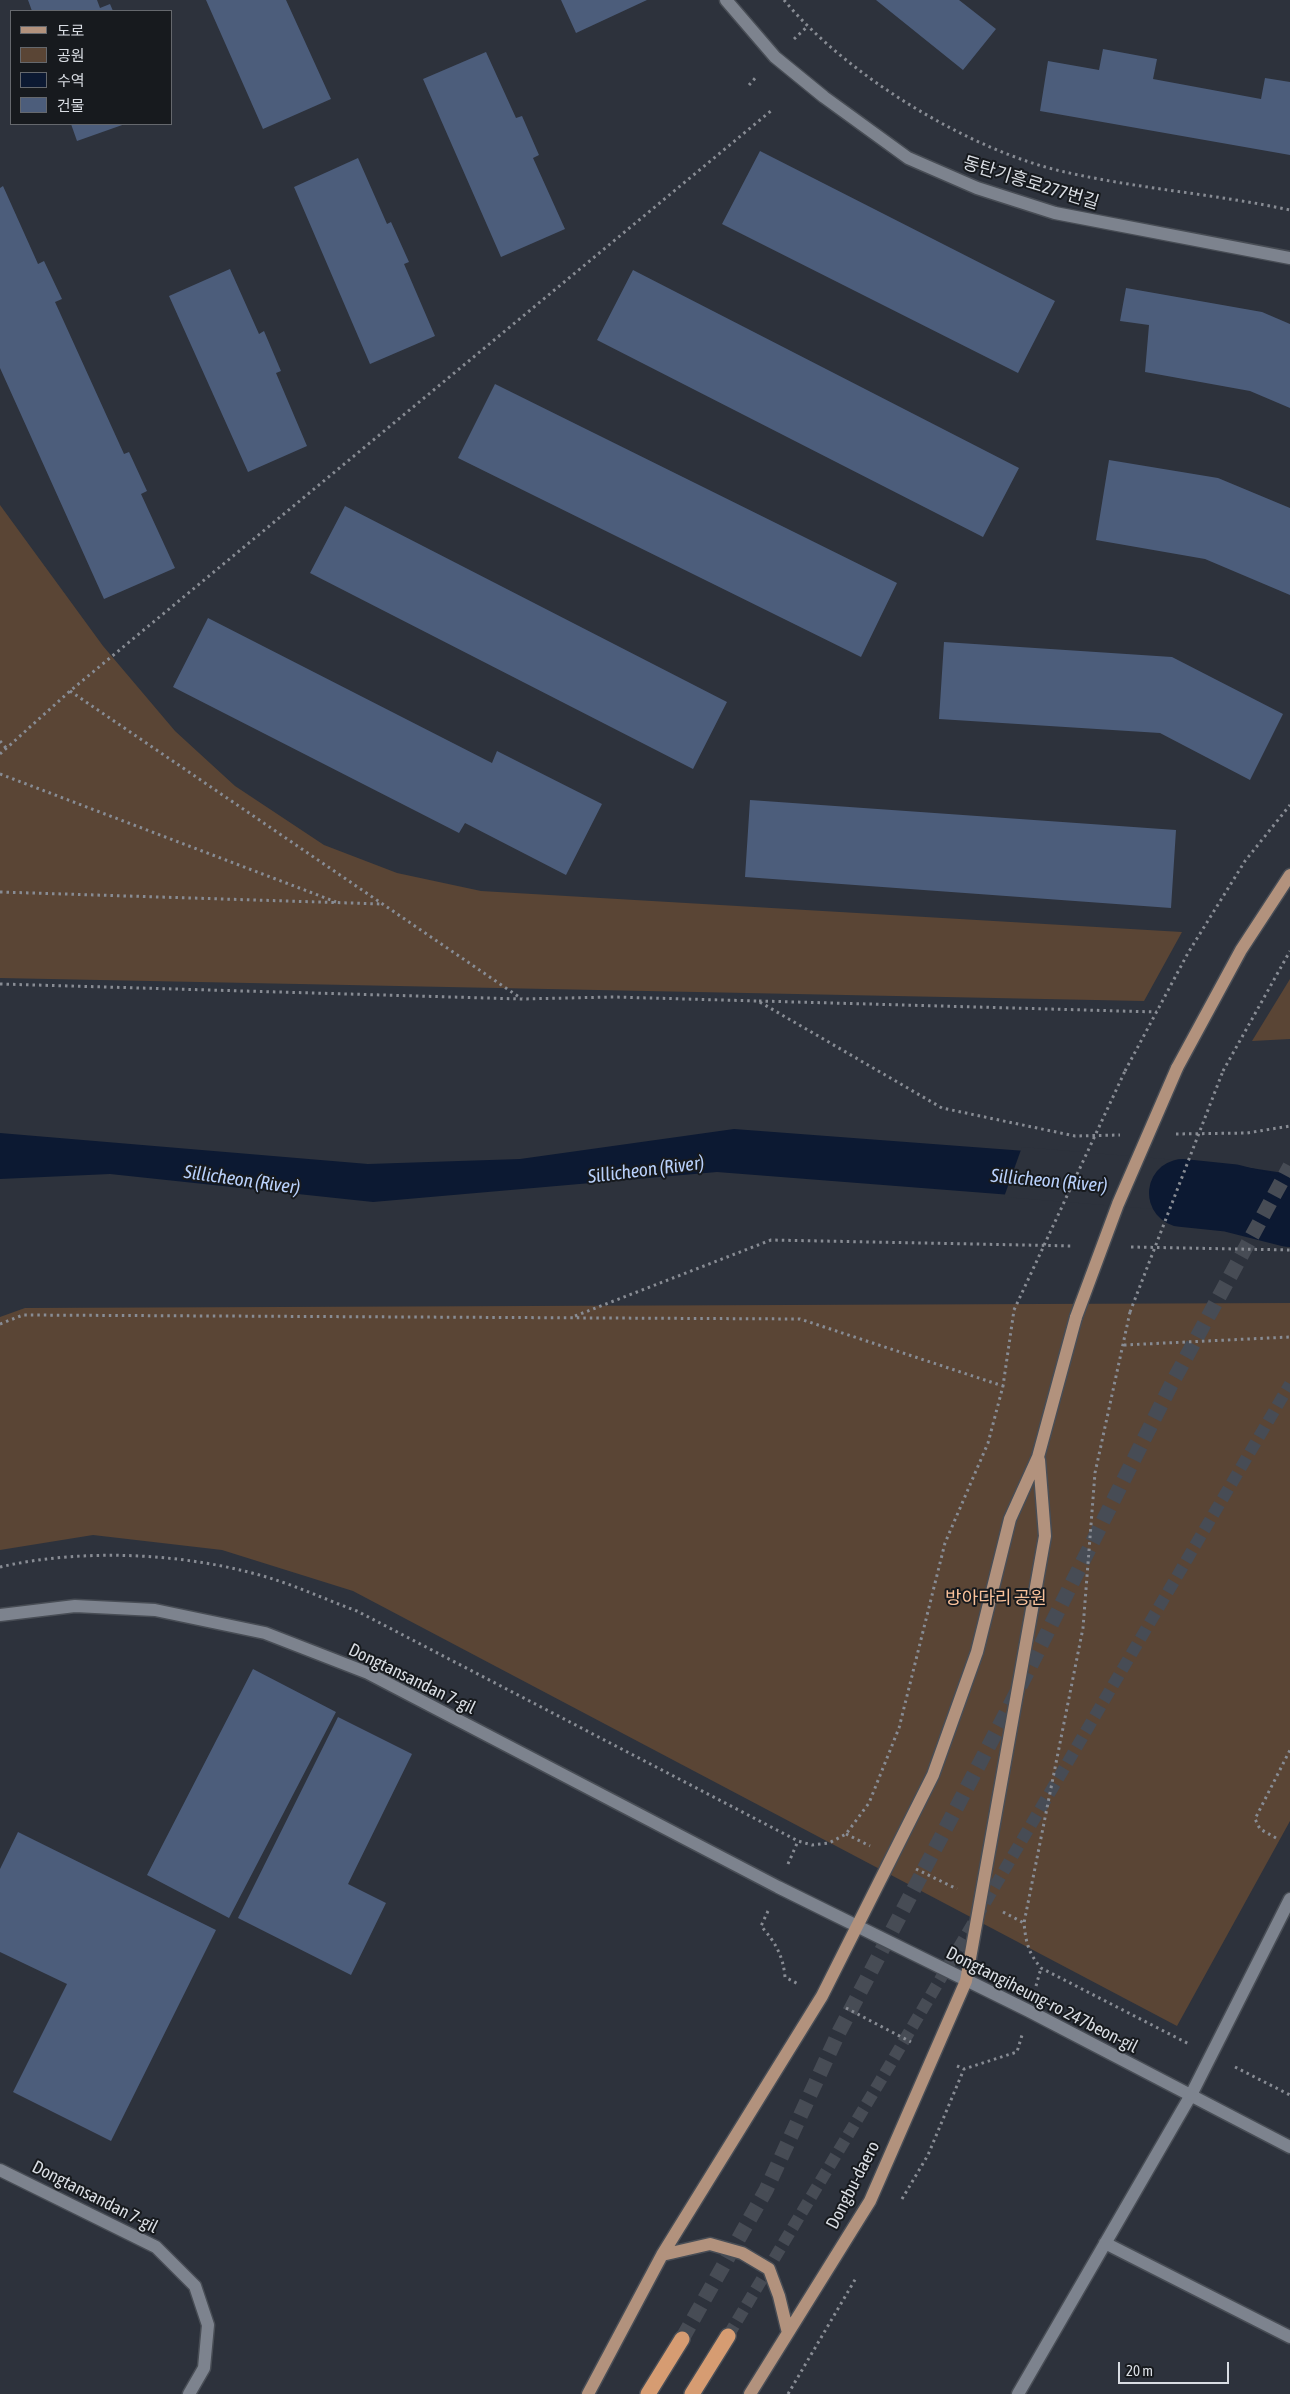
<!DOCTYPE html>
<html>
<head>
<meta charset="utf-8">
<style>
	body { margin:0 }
	#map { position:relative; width:1290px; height:2394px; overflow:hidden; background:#2d323c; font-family:"Asap Condensed","Noto Sans KR",sans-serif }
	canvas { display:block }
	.legend { position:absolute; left:10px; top:10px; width:162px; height:115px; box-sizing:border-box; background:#171a1e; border:1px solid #65686d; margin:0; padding:6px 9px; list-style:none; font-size:15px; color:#d9dde3 }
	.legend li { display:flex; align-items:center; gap:10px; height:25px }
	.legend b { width:25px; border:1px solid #65686d }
	.scale { position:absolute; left:1118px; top:2362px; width:111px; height:22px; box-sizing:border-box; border:2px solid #d9dde3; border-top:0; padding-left:6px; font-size:15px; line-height:18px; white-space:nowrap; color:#d9dde3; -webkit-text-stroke:4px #171a1e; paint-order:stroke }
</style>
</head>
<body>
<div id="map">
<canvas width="1290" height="2394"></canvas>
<ul class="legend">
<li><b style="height:6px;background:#b2927d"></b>도로</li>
<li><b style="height:14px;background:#5a4535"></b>공원</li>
<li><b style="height:14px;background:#0c1932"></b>수역</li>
<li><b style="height:14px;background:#4c5d7b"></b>건물</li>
</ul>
<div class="scale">20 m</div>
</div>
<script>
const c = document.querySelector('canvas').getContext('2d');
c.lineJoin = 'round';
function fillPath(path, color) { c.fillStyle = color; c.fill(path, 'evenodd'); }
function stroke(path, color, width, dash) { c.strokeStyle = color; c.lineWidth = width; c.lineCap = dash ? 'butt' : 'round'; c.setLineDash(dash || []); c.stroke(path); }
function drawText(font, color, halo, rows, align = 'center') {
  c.font = font + ' "Asap Condensed","Noto Sans KR",sans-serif'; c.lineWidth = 4; c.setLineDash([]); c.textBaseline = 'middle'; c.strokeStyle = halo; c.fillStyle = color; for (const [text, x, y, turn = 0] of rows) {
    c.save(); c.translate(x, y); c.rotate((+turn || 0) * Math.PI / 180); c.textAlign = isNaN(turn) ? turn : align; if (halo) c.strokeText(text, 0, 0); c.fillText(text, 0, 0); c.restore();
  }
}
fillPath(new Path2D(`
	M 0,505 L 103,646 L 175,731 L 235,786 L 324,845 L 397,873 L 481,891 L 1182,932 L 1144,1001 L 0,978 Z
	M 1290,979 L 1290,1039 L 1252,1041 Z
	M 1290,1303 L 1290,1821 L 1177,2026 L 353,1591 L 222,1550 L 93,1535 L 0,1550 L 0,1317 L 25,1308 Z`), '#5a4535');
fillPath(new Path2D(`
	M 734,1129 L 1251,1168 L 1290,1174 L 1290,1208 L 1216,1211 L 717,1172 L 373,1202 L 110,1174 L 0,1179 L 0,1133 L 368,1164 L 520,1159 Z`), '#0c1932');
fillPath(new Path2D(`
	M 1022,1147 L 1236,1165 L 1215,1214 L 1004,1197 Z`), '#2d323c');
stroke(new Path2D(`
	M 1183,1193 L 1231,1198 L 1290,1213`), '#0c1932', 68);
fillPath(new Path2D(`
	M 28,0 L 97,0 L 100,8 L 110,4 L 113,11 L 32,11 Z
	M 206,0 L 286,0 L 331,99 L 263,129 Z
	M 561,0 L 647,0 L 576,33 Z
	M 876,0 L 959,0 L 996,29 L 963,70 Z
	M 1103,49 L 1157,59 L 1153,79 L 1261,99 L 1265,78 L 1290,82 L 1290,155 L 1040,111 L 1048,61 L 1099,70 Z
	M 486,52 L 516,118 L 522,116 L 539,155 L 533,158 L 565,229 L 501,257 L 423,79 Z
	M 71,124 L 125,124 L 77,141 Z
	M 760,151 L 1055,301 L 1018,373 L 722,224 Z
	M 358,158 L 387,224 L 391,222 L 409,262 L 404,264 L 435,336 L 370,364 L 294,187 Z
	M 3,186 L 38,264 L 44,261 L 62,299 L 55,302 L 124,454 L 129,452 L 147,491 L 141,494 L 175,568 L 104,599 L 0,368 L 0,188 Z
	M 230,269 L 259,334 L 264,331 L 281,371 L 276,373 L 307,446 L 248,472 L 169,296 Z
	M 633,270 L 1019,468 L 983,537 L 597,340 Z
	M 1126,288 L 1262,312 L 1290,324 L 1290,408 L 1250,391 L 1145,372 L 1149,325 L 1120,321 Z
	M 495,384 L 897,583 L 861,657 L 458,458 Z
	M 1109,460 L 1218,478 L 1290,508 L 1290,595 L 1205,559 L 1096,540 Z
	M 345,506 L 727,702 L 693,769 L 310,573 Z
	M 208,618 L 492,763 L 497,751 L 602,804 L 566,875 L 465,823 L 459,833 L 173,687 Z
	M 944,642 L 1172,657 L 1283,714 L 1250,780 L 1160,733 L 939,719 Z
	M 750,800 L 1176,830 L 1171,908 L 745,877 Z
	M 253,1669 L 336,1712 L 229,1918 L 147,1875 Z
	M 338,1717 L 412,1754 L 348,1884 L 386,1903 L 351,1975 L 238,1918 Z
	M 18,1832 L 216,1930 L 111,2141 L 13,2092 L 67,1984 L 0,1952 L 0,1869 Z`), '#4c5d7b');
stroke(new Path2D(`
	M 728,2336 L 888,2068 L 1290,1384`), '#474c55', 12, [12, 6]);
stroke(new Path2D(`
	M 682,2339 L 766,2190 L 839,2032 L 1029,1669 L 1171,1385 L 1290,1166`), '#474c55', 15, [15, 8]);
const minor = new Path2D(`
	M 726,0 L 775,57 L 824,97 L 908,158 L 977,188 L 1055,213 L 1290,258
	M 0,1615 L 75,1606 L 155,1610 L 265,1633 L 368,1673 L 778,1887 L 1029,2011 L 1290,2147
	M 0,2170 L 156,2247 L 195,2286 L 208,2325 L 204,2368 L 189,2394
	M 1105,2243 L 1290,2337
	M 1018,2394 L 1191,2095 L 1290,1899`);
const major = new Path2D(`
	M 1177,1068 L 1241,950 L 1290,875
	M 662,2255 L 710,2244 L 742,2253 L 769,2269 L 779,2296 L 788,2333
	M 588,2394 L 662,2255 L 822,1996 L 933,1775 L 977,1652 L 1010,1519 L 1038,1457 L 1076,1317
	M 750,2394 L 870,2201 L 966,1981 L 1045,1536 L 1039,1460`);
const highway = new Path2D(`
	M 648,2394 L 682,2339
	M 692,2394 L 728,2336`);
stroke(minor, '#484d55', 15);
stroke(major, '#484d55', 15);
stroke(highway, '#484d55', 18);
stroke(new Path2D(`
	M 784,0 C 846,75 970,151 1065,172 C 1139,189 1216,194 1290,210
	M 794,39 L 808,26
	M 749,85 L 757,76
	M 70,691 L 522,999
	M 0,741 L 6,748
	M 0,754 L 70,691 L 772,110
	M 0,774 L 336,902
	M 0,892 L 382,904
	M 0,984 L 522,999 L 613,997 L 758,1001 L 942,1108 L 1075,1136 L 1120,1135
	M 759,1001 L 1157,1012
	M 1125,1071 L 1188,953 L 1245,861 L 1290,805
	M 1223,1071 L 1290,951
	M 1176,1134 L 1247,1133 L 1290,1126
	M 1131,1247 L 1290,1250
	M 1130,1312 L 1095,1473 L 1083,1628 L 1024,1923 C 1026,1943 1028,1952 1041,1968 L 1189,2044
	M 575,1316 L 771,1240 L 1074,1246
	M 0,1324 L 23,1315 L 800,1319 L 1003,1386
	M 1124,1345 L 1290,1337
	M 0,1567 C 87,1547 197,1553 282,1582 C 308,1591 332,1602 357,1611 L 798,1841 L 812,1845 L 829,1843 L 846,1834 L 869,1803 L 899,1728 L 945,1543 L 988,1443 L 1003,1386 L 1014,1310
	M 846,1834 L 870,1846
	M 1276,1838 L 1260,1829 L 1255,1819 L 1290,1750
	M 788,1864 L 798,1841
	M 916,1869 L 957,1889
	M 768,1911 L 761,1926 C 775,1942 783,1955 785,1977 L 800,1985
	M 1003,1912 L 1024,1923
	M 1036,1986 L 1041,1968
	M 846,2008 L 911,2042
	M 957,2066 L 964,2069 L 1017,2052 L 1022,2035
	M 1235,2067 L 1290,2095
	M 902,2199 L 928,2155 L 964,2069
	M 788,2394 L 856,2278`), '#888c94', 3, [2.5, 4]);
stroke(minor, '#7d838e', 12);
stroke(major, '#b2927d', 12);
stroke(highway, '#d69c72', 15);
const majorBridge = new Path2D(`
	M 1076,1317 L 1118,1204 L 1177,1068`);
stroke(majorBridge, '#484d55', 15, []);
stroke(new Path2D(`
	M 1014,1310 L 1125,1071
	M 1130,1312 L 1223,1071`), '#888c94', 3, [2.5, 4]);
stroke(majorBridge, '#b2927d', 12);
drawText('18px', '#d9dde3', '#171a1e', [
	["동탄기흥로277번길",1031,183,17],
	["Dongtansandan 7-gil",412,1679,26],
	["Dongtangiheung-ro 247beon-gil",1042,2000,27],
	["Dongbu-daero",853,2185,-63],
	["Dongtansandan 7-gil",95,2197,27]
]);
drawText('18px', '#f9c19a', '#171a1e', [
	["방아다리 공원",996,1598]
]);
drawText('italic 19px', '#b9d1fc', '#171a1e', [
	["Sillicheon (River)",646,1170,-7],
	["Sillicheon (River)",242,1180,8],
	["Sillicheon (River)",1049,1181,5]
]);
</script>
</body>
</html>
